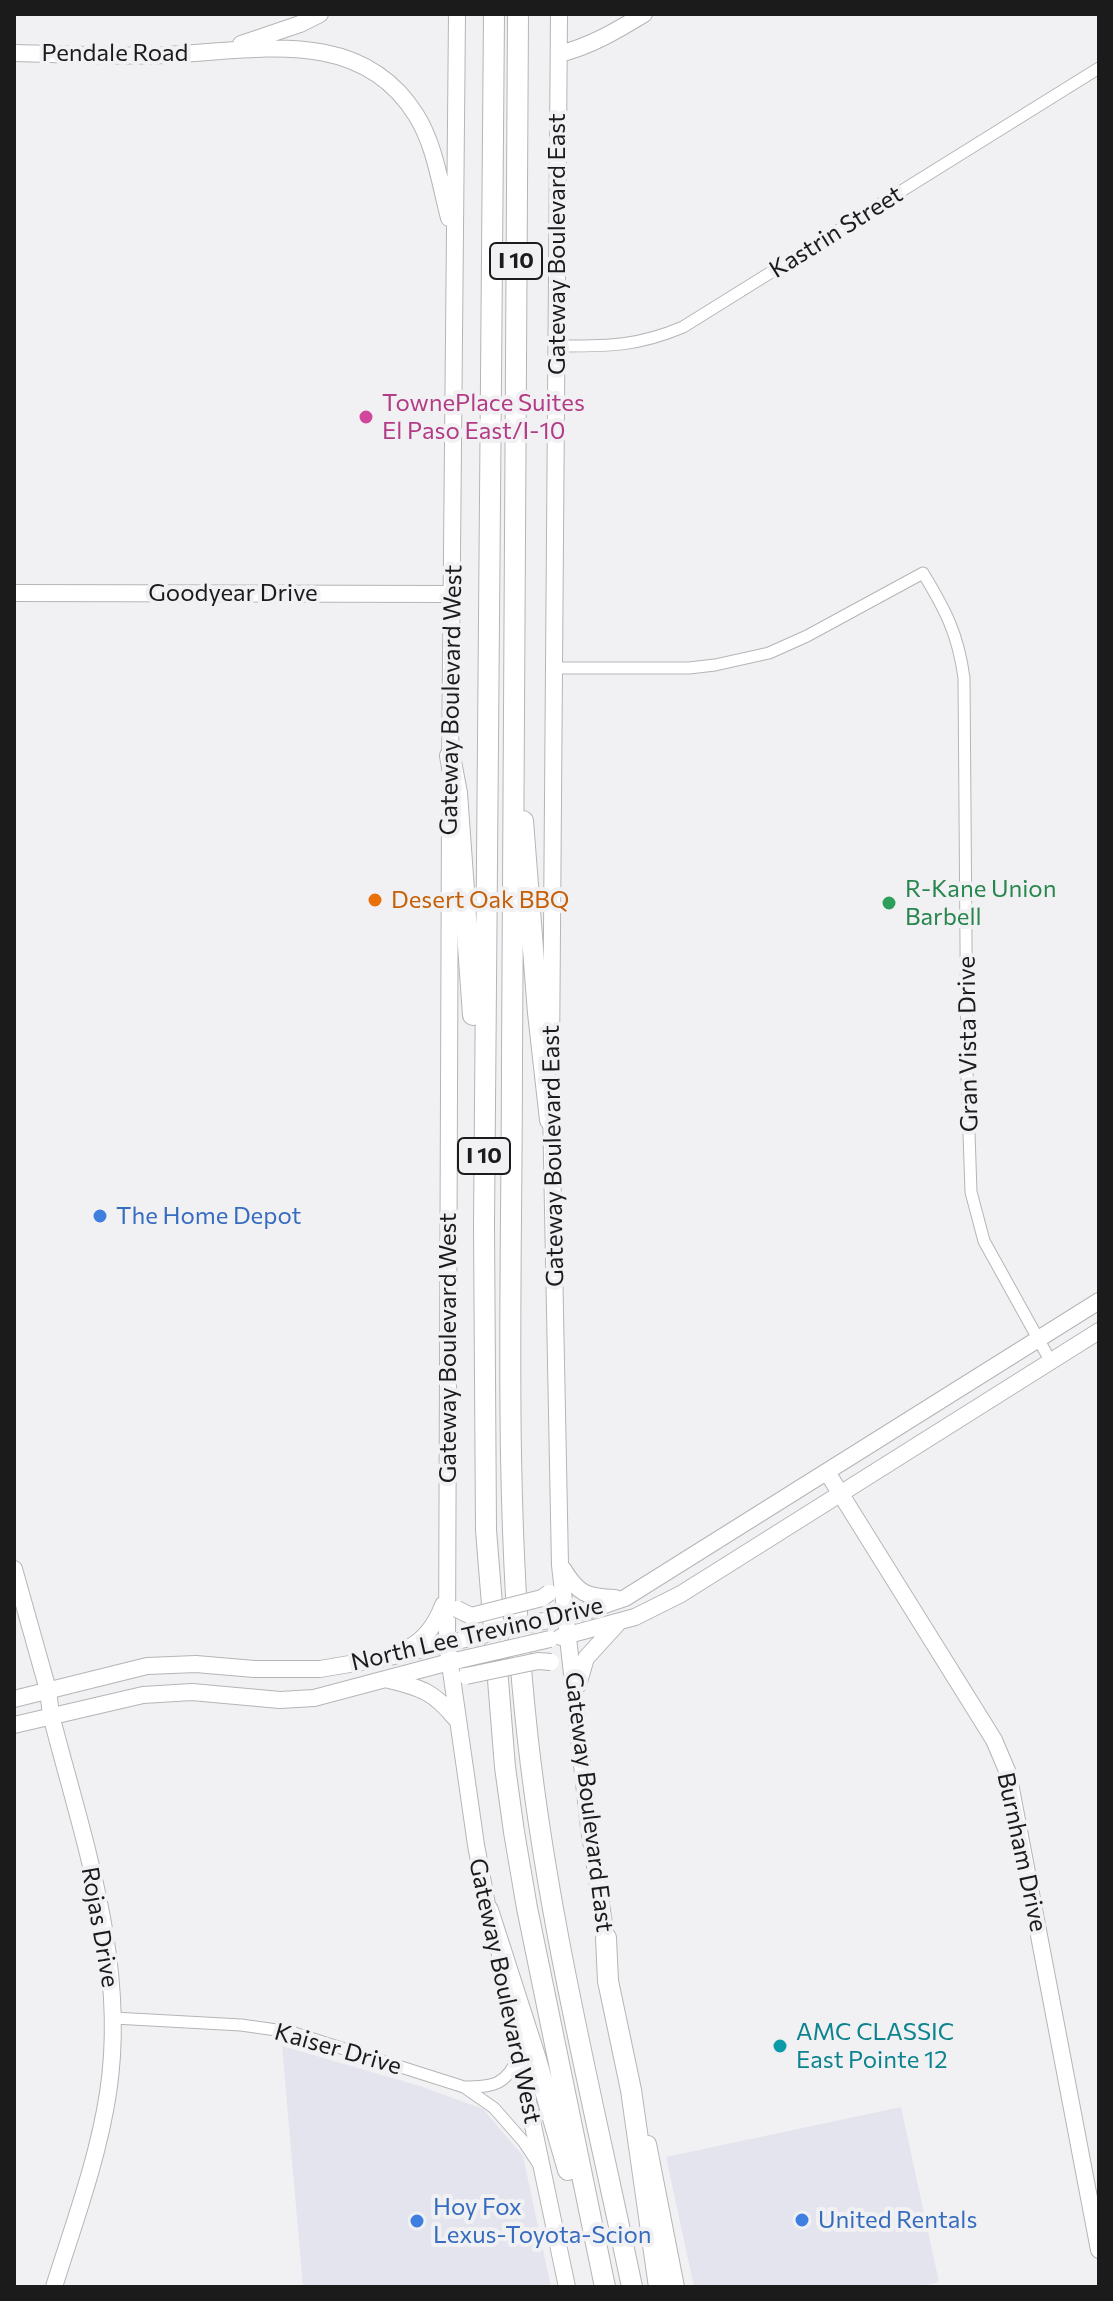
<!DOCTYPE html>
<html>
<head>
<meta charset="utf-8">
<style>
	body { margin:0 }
	#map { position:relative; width:1113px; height:2301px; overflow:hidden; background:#f1f1f4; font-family:Commissioner,sans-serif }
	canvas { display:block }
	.frame { position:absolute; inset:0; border:16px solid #1b1b1c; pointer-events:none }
</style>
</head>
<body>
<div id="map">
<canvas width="1113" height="2301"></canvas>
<div class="frame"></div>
</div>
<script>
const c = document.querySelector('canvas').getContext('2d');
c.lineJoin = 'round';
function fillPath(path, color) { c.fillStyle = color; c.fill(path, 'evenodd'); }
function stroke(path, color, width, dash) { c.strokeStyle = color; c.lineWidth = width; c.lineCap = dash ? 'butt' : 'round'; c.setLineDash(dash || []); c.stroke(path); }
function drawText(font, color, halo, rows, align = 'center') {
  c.font = font + ' Commissioner,sans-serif'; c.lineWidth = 8; c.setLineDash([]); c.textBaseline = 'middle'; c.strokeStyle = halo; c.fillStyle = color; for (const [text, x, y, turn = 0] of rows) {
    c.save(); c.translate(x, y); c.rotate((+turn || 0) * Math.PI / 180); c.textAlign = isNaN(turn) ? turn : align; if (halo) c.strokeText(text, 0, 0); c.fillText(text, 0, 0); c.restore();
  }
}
fillPath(new Path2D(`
	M 282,2046 L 420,2086 L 483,2109 L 523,2156 L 551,2287 L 303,2287 Z
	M 901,2107 L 939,2282 L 917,2287 L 694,2287 L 666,2157 Z`), '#e3e4ee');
const street = new Path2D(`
	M 557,346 C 606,346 636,347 683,327 L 1099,68
	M 555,668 L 689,668 L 715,665 L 769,653 L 807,636 L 923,573 C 946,611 958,634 964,678 L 967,1074 L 971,1192 L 984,1241 L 1051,1362
	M 114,2018 L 241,2025 L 291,2032 L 464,2087 L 494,2108 L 523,2141 L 539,2165
	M 464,2087 C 494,2087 506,2085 519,2056`);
const secondary = new Path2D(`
	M 241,44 L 300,24 L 320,14
	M 14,53 C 64,54 115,57 166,55 C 254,51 360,25 416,115 C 435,145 440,184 449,218
	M 559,54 C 591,46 616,31 644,14
	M 14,593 L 453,594
	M 450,768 L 457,14
	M 450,812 L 447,1643 L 476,1845 L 490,1921
	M 551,1060 L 559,14
	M 551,1108 L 560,1565 L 589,1828 L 608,1949
	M 827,1472 L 994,1740 L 1008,1773 L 1099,2250
	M 14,1569 L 48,1690 L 51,1715 C 83,1839 128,1964 108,2093 C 98,2159 74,2223 54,2287
	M 563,1569 C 578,1594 587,1597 615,1598
	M 557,1617 L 590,1610 L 625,1598 L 1099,1301
	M 561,1637 L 635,1617 L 681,1594 L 1099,1331
	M 408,1648 C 426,1639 436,1624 443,1605
	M 389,1680 C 422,1688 434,1692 456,1719
	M 578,1685 L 586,1658 L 618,1623
	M 14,1699 L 147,1666 L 196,1664 L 254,1669 L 320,1669 L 385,1658 L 457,1641
	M 14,1725 L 143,1695 L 192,1692 L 280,1700 L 314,1698 L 457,1660
	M 503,1983 L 567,2287
	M 648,2144 L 676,2287`);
const highway = new Path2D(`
	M 494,14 L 484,1225 L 486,1530 L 505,1767 L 514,1832 L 527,1908 L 605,2287
	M 518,14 C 515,362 513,710 512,1058 C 512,1276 503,1495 525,1712 C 544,1906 592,2096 632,2287
	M 450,756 L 457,793 L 473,1015
	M 523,821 L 538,1013 L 550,1120
	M 488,1910 L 535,2056 L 568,2170
	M 606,1938 L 608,1981 L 631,2090 L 659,2287`);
stroke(street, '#b5b5b8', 13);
stroke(secondary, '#b5b5b8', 18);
stroke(highway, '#b5b5b8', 22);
stroke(street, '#fff', 11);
stroke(secondary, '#fff', 16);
stroke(highway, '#fff', 20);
const secondaryBridge = new Path2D(`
	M 457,1609 L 471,1616 L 542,1598 L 549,1593
	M 461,1640 L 548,1620
	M 459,1660 L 550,1639
	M 466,1676 L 538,1661 L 551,1662`);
stroke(secondaryBridge, '#b5b5b8', 18, []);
stroke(secondaryBridge, '#fff', 16);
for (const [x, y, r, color] of [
	[366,417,8,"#d1479c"],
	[375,900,8,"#e8710a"],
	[889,903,8,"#2e9e5b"],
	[100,1216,8,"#3f7fe0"],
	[780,2046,8,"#0f9aa8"],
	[802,2220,8,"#3f7fe0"],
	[417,2221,8,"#3f7fe0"]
]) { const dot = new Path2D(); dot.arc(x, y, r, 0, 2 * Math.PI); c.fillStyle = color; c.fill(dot); stroke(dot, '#f1f1f4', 3); }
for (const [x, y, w] of [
	[516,261,52],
	[484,1156,52]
]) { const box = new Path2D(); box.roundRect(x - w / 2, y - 18, w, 36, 6); c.fillStyle = '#f1f1f4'; c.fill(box); stroke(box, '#1b1b1c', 2); }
drawText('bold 22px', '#1b1b1c', null, [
	["I 10",516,261],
	["I 10",484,1156]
]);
drawText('24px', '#1b1b1c', '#f1f1f4', [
	["Pendale Road",115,53],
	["Kastrin Street",836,232,-32],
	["Gateway Boulevard East",557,244,-90],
	["Goodyear Drive",233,593],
	["Gateway Boulevard West",451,700,-89],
	["Gran Vista Drive",968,1044,-91],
	["Gateway Boulevard East",553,1156,-91],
	["Gateway Boulevard West",448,1348,-90],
	["North Lee Trevino Drive",477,1634,-13],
	["Gateway Boulevard East",589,1802,83],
	["Burnham Drive",1022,1852,78],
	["Rojas Drive",100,1927,80],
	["Gateway Boulevard West",505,1991,78],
	["Kaiser Drive",338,2049,16]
]);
drawText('24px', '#b23c85', '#f1f1f4', [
	["TownePlace Suites",382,403],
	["El Paso East/I-10",382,431]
], 'left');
drawText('24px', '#27864d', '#f1f1f4', [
	["R-Kane Union",905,889],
	["Barbell",905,917]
], 'left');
drawText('24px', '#c56008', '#f1f1f4', [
	["Desert Oak BBQ",391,900]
], 'left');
drawText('24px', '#366cbe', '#f1f1f4', [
	["The Home Depot",116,1216],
	["Hoy Fox",433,2207],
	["Lexus-Toyota-Scion",433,2235],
	["United Rentals",818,2220]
], 'left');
drawText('24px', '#0d838f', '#f1f1f4', [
	["AMC CLASSIC",796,2032],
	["East Pointe 12",796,2060]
], 'left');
</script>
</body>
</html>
